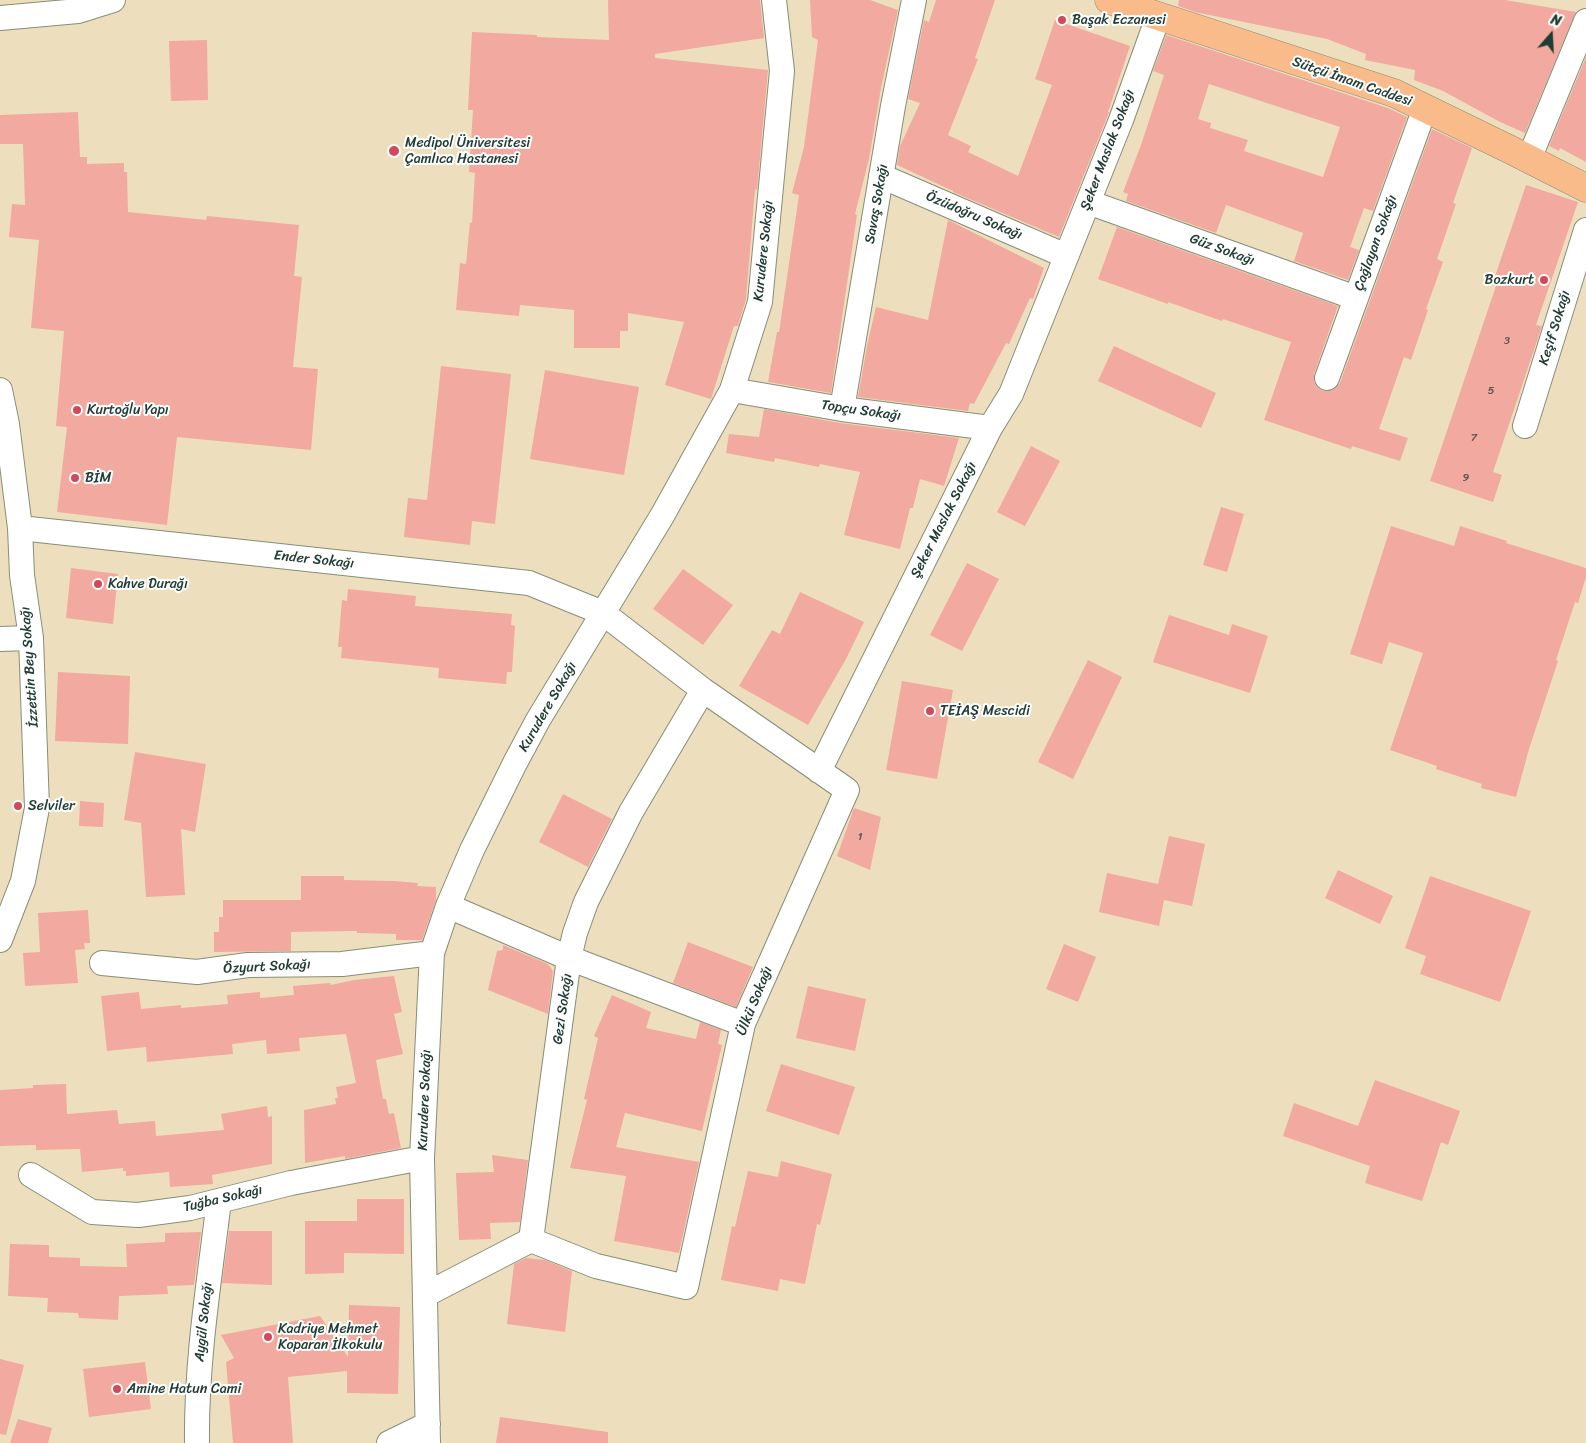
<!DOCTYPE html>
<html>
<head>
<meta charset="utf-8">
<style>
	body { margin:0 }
	#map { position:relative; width:1586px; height:1443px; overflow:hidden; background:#eddfbd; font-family:Sriracha,sans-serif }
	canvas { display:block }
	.north { position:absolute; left:1526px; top:10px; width:50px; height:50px; -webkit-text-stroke:4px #fff; paint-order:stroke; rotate:19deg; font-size:14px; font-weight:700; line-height:20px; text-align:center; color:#1f3d34 }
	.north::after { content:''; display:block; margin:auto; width:18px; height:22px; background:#1f3d34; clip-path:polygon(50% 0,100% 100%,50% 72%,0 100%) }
</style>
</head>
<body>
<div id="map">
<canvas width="1586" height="1443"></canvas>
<div class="north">N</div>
</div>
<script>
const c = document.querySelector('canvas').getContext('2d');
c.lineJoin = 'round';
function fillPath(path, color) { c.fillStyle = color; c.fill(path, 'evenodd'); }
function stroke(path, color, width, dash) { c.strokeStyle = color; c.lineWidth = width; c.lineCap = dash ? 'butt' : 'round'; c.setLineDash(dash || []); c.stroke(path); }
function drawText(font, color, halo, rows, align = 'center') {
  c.font = font + ' Sriracha,sans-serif'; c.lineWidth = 4; c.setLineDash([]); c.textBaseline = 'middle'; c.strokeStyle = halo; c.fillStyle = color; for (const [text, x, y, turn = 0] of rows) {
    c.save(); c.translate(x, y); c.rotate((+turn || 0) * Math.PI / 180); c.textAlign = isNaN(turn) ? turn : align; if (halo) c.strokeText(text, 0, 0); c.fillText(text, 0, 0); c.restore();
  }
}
fillPath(new Path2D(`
	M 608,0 L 760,0 L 764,38 L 655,54 L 655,58 L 768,70 L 757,190 L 755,189 L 746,299 L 738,326 L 734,326 L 711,399 L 665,385 L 684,322 L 628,313 L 628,331 L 620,331 L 620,348 L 574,348 L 574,310 L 520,305 L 519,316 L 456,310 L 460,263 L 466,264 L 470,222 L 472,223 L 475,173 L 469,172 L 473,110 L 468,110 L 472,32 L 537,35 L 537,37 L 609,40 Z
	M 810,0 L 870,0 L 898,10 L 881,88 L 869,159 L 855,214 L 857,215 L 831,393 L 768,382 L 777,332 L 779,332 L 799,195 L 792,193 L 804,147 L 818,40 L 812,37 Z
	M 936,0 L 995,0 L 975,58 L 978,59 L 948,135 L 971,146 L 968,152 L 1018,176 L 1052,85 L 1035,79 L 1055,20 L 1130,46 L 1108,112 L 1109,112 L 1108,115 L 1059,237 L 953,192 L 953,191 L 897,165 L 900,146 L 920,103 L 908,99 L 924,20 L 929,22 Z
	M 1179,0 L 1505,0 L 1576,12 L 1525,133 L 1500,122 L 1443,91 L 1414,80 L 1415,70 L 1365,60 L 1366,54 L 1327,39 L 1195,12 L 1178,6 Z
	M 1166,35 L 1388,108 L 1407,117 L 1373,211 L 1364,208 L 1350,247 L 1359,250 L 1348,280 L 1294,261 L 1303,233 L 1226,205 L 1216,233 L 1126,201 L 1128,194 L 1123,192 L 1141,145 L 1164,75 L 1153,71 ZM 1209,84 L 1340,127 L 1323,177 L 1244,151 L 1248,140 L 1210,128 L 1211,123 L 1198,119 Z
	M 207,40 L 208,100 L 171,101 L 169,41 Z
	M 1586,57 L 1586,162 L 1560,148 L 1559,151 L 1549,146 Z
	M 78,112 L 80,157 L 87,157 L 87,164 L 124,163 L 124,172 L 127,172 L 128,212 L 206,220 L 207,216 L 299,225 L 294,276 L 302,277 L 293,367 L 318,369 L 311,450 L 177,437 L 167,525 L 57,512 L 67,427 L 56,426 L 64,331 L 31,328 L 39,240 L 9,237 L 12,204 L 25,205 L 23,144 L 0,144 L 0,115 Z
	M 1432,129 L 1472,148 L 1453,203 L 1456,204 L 1437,259 L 1443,262 L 1426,309 L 1428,310 L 1411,360 L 1404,357 L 1379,429 L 1408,438 L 1400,461 L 1352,446 L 1351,449 L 1264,420 L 1291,342 L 1223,319 L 1222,321 L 1168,302 L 1168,304 L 1098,279 L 1117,227 L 1338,306 L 1314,374 L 1314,381 L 1317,387 L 1323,391 L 1330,391 L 1336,388 L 1340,383 Z
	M 1526,185 L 1578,202 L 1536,325 L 1542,326 L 1493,472 L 1502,475 L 1493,502 L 1430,481 L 1496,286 L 1492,285 Z
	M 948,220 L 1044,268 L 1033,299 L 1030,298 L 1009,344 L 1006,343 L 974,404 L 970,403 L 968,411 L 858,397 L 867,346 L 876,307 L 928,320 Z
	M 1114,346 L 1216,393 L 1201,428 L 1098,381 Z
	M 441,366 L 511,374 L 495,524 L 472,521 L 470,545 L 404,537 L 408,498 L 427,500 Z
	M 545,370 L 639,387 L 624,475 L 530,459 Z
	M 764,409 L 840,423 L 959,438 L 944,486 L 920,479 L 913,508 L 910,508 L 900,549 L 844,535 L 860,472 L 820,464 L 819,467 L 775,458 L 774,462 L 726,453 L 729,434 L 759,437 Z
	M 1031,446 L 1060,461 L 1025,526 L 997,512 Z
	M 1221,507 L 1244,514 L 1227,572 L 1203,565 Z
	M 1391,526 L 1454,546 L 1460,526 L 1507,541 L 1506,543 L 1586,568 L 1586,577 L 1578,603 L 1575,602 L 1556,660 L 1558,661 L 1529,749 L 1516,797 L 1481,788 L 1482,784 L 1436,769 L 1437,766 L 1390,750 L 1423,653 L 1389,642 L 1382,664 L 1350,654 Z
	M 967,563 L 999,579 L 962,651 L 930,635 Z
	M 71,568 L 118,574 L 113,624 L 66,618 Z
	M 683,569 L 733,605 L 703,645 L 653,609 Z
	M 348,589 L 416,596 L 415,606 L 512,614 L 511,625 L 515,626 L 512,672 L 507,672 L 506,684 L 438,678 L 439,668 L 341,658 L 342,647 L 338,647 L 342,600 L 347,601 Z
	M 800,592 L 864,622 L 846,659 L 808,725 L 739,686 L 772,630 L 780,634 Z
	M 1169,615 L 1229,635 L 1232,624 L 1268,636 L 1250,693 L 1153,662 Z
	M 1088,660 L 1122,677 L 1073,779 L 1038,762 Z
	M 58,672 L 130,676 L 128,744 L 55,741 Z
	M 902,681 L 953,690 L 937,779 L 886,770 Z
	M 135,752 L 206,764 L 195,832 L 181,829 L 185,895 L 146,897 L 141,823 L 124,820 Z
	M 563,794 L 612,819 L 588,867 L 539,842 Z
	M 80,801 L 104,803 L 103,827 L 79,826 Z
	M 854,808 L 881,817 L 870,870 L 837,856 Z
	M 1169,836 L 1205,844 L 1192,906 L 1164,900 L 1159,926 L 1099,912 L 1107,873 L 1158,884 Z
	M 1338,870 L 1393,896 L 1380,924 L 1325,898 Z
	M 301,876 L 344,876 L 344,880 L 394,881 L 418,883 L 417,886 L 436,887 L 436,900 L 422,940 L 396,940 L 396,934 L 357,933 L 357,931 L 291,932 L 291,951 L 214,952 L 214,932 L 219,932 L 219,917 L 223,917 L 223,900 L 301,900 Z
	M 1430,876 L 1531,911 L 1500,1002 L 1420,974 L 1426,956 L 1405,948 Z
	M 88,910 L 90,943 L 84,943 L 85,949 L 75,950 L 78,983 L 25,986 L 23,953 L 40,952 L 38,913 Z
	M 688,942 L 753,967 L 736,1007 L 673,983 Z
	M 1064,944 L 1096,957 L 1078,1002 L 1046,989 Z
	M 503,945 L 548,964 L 553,971 L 548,1014 L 488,990 L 497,951 L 503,950 Z
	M 394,976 L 402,1012 L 394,1014 L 403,1054 L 376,1060 L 383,1099 L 386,1099 L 389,1114 L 394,1113 L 401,1148 L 345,1159 L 345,1156 L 305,1163 L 304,1110 L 336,1104 L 335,1098 L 338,1098 L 336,1087 L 356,1083 L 346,1034 L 299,1038 L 300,1051 L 267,1054 L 266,1040 L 232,1044 L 233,1054 L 147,1062 L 146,1047 L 107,1051 L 101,996 L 139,992 L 141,1009 L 181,1005 L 181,1008 L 228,1004 L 227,995 L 260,992 L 260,998 L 294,995 L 293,986 L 330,983 L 331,985 L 354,980 Z
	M 808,986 L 866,999 L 855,1051 L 796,1038 Z
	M 612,995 L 651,1012 L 646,1028 L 696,1039 L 700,1022 L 721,1030 L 718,1044 L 722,1045 L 702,1131 L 625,1113 L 616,1147 L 699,1162 L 679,1253 L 614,1241 L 626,1176 L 570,1168 L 587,1100 L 584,1099 L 598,1038 L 594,1036 Z
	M 781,1064 L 855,1087 L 839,1135 L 766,1111 Z
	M 1375,1080 L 1460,1111 L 1448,1145 L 1441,1142 L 1422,1201 L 1365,1183 L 1370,1166 L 1283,1136 L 1294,1103 L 1358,1126 Z
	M 66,1084 L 67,1114 L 117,1110 L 119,1124 L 155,1121 L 156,1136 L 224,1130 L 221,1114 L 267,1106 L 268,1117 L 272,1116 L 272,1164 L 212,1175 L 213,1184 L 170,1187 L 169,1172 L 126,1176 L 126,1171 L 123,1171 L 123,1168 L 82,1172 L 80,1149 L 36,1150 L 36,1145 L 0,1146 L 0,1090 L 33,1088 L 33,1085 Z
	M 492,1155 L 528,1160 L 520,1222 L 490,1223 L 491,1239 L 459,1240 L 456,1173 L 494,1172 Z
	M 781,1161 L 832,1174 L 820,1225 L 817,1224 L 805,1284 L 780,1279 L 778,1291 L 721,1280 L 732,1226 L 735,1227 L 748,1171 L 778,1177 Z
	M 357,1199 L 404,1199 L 404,1254 L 344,1253 L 344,1273 L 305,1274 L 305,1221 L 357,1221 Z
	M 229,1231 L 272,1231 L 272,1285 L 222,1283 Z
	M 201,1232 L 194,1285 L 167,1286 L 168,1294 L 119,1296 L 118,1320 L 79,1318 L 78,1313 L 47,1312 L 48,1298 L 8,1296 L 10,1244 L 49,1245 L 49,1257 L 80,1258 L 80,1266 L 127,1267 L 126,1244 L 165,1242 L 165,1233 Z
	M 526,1258 L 545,1260 L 572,1271 L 565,1332 L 507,1324 L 514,1264 Z
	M 349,1305 L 400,1307 L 398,1394 L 347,1393 L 347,1371 L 288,1377 L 293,1443 L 233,1443 L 226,1362 L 234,1358 L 221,1335 L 320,1316 L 348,1357 Z
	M 0,1359 L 24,1365 L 6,1435 L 0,1434 Z
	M 145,1362 L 151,1409 L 89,1417 L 83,1369 Z
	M 500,1417 L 608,1432 L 608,1443 L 496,1443 Z
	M 18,1419 L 52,1428 L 48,1443 L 10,1443 Z`), '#f2a99f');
const minor = new Path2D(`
	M 0,18 L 78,11 L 113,0
	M 1529,159 L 1586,21
	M 881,176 L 1066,256
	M 1088,202 L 1356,298
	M 1327,378 L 1425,108
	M 0,390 L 7,424 L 20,528 L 22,575 L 31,638 L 37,808 L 23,881 L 0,940
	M 732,390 L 842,409 L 990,428
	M 842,409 L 893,106 L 914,0
	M 1525,426 L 1586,230
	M 20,528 L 529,583 L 603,613 L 703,690 L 847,790 L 743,1024 L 686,1287 L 596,1266 L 531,1240
	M 0,639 L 31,638
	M 819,771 L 990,428 L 1011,394 L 1121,120 L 1158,17
	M 448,906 L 569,958 L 743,1024
	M 102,963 L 197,972 L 248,965 L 342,964 L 432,953
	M 31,1175 L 92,1212 L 138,1215 L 190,1208 L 291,1183 L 422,1158
	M 425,1295 L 531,1240 L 569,958 L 575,933 L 586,902 L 631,812 L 703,690
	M 197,1443 C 196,1362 209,1282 219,1201
	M 389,1443 L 428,1424
	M 428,1443 L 422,1158 L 432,953 L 448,906 L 472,850 L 515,763 L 538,720 L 662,516 L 732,390 L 760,302 L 782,71 L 774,0`);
const major = new Path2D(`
	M 1109,0 L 1394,93 L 1513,151 L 1586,188`);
stroke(minor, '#868e78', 26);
stroke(major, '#868e78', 29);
stroke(minor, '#fff', 24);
stroke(major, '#fabb8b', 28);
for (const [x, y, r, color] of [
	[1062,20,5,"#d1495b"],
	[394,151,6,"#d1495b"],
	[1544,280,5,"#d1495b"],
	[77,410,5,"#d1495b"],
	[75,478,5,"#d1495b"],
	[98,584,5,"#d1495b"],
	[930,711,5,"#d1495b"],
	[18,806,5,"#d1495b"],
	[268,1337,5,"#d1495b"],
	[117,1389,5,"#d1495b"]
]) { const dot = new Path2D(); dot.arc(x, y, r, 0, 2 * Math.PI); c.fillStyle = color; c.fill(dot); stroke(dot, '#fff', 2); }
drawText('11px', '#54584f', null, [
	["3",1507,341],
	["5",1491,391],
	["7",1474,438],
	["9",1466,478],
	["1",860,837]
]);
drawText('14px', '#1f3d34', '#fff', [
	["Başak Eczanesi",1072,20],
	["Medipol Üniversitesi",405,143],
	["Çamlıca Hastanesi",405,159],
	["Bozkurt",1534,280,"right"],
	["Kurtoğlu Yapı",87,410],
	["BİM",85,478],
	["Kahve Durağı",108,584],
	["TEİAŞ Mescidi",940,711],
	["Selviler",28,806],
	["Kadriye Mehmet",278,1329],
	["Koparan İlkokulu",278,1345],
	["Amine Hatun Cami",127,1389]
], 'left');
drawText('14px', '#1f3d34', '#fff', [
	["Sütçü İmam Caddesi",1352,82,19],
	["Şeker Maslak Sokağı",1108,150,-69],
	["Savaş Sokağı",877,204,-80],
	["Özüdoğru Sokağı",974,216,23],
	["Çağlayan Sokağı",1376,243,-70],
	["Güz Sokağı",1222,250,20],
	["Kurudere Sokağı",764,251,-84],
	["Keşif Sokağı",1555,328,-73],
	["Topçu Sokağı",861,411,8],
	["Şeker Maslak Sokağı",944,520,-63],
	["Ender Sokağı",314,560,6],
	["İzzettin Bey Sokağı",30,667,-94],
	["Kurudere Sokağı",548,707,-60],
	["Özyurt Sokağı",267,967,-3],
	["Ülkü Sokağı",755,1001,-68],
	["Gezi Sokağı",563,1009,-82],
	["Kurudere Sokağı",425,1100,-88],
	["Tuğba Sokağı",223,1199,-13],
	["Aygül Sokağı",204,1322,-84]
]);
</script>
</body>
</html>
